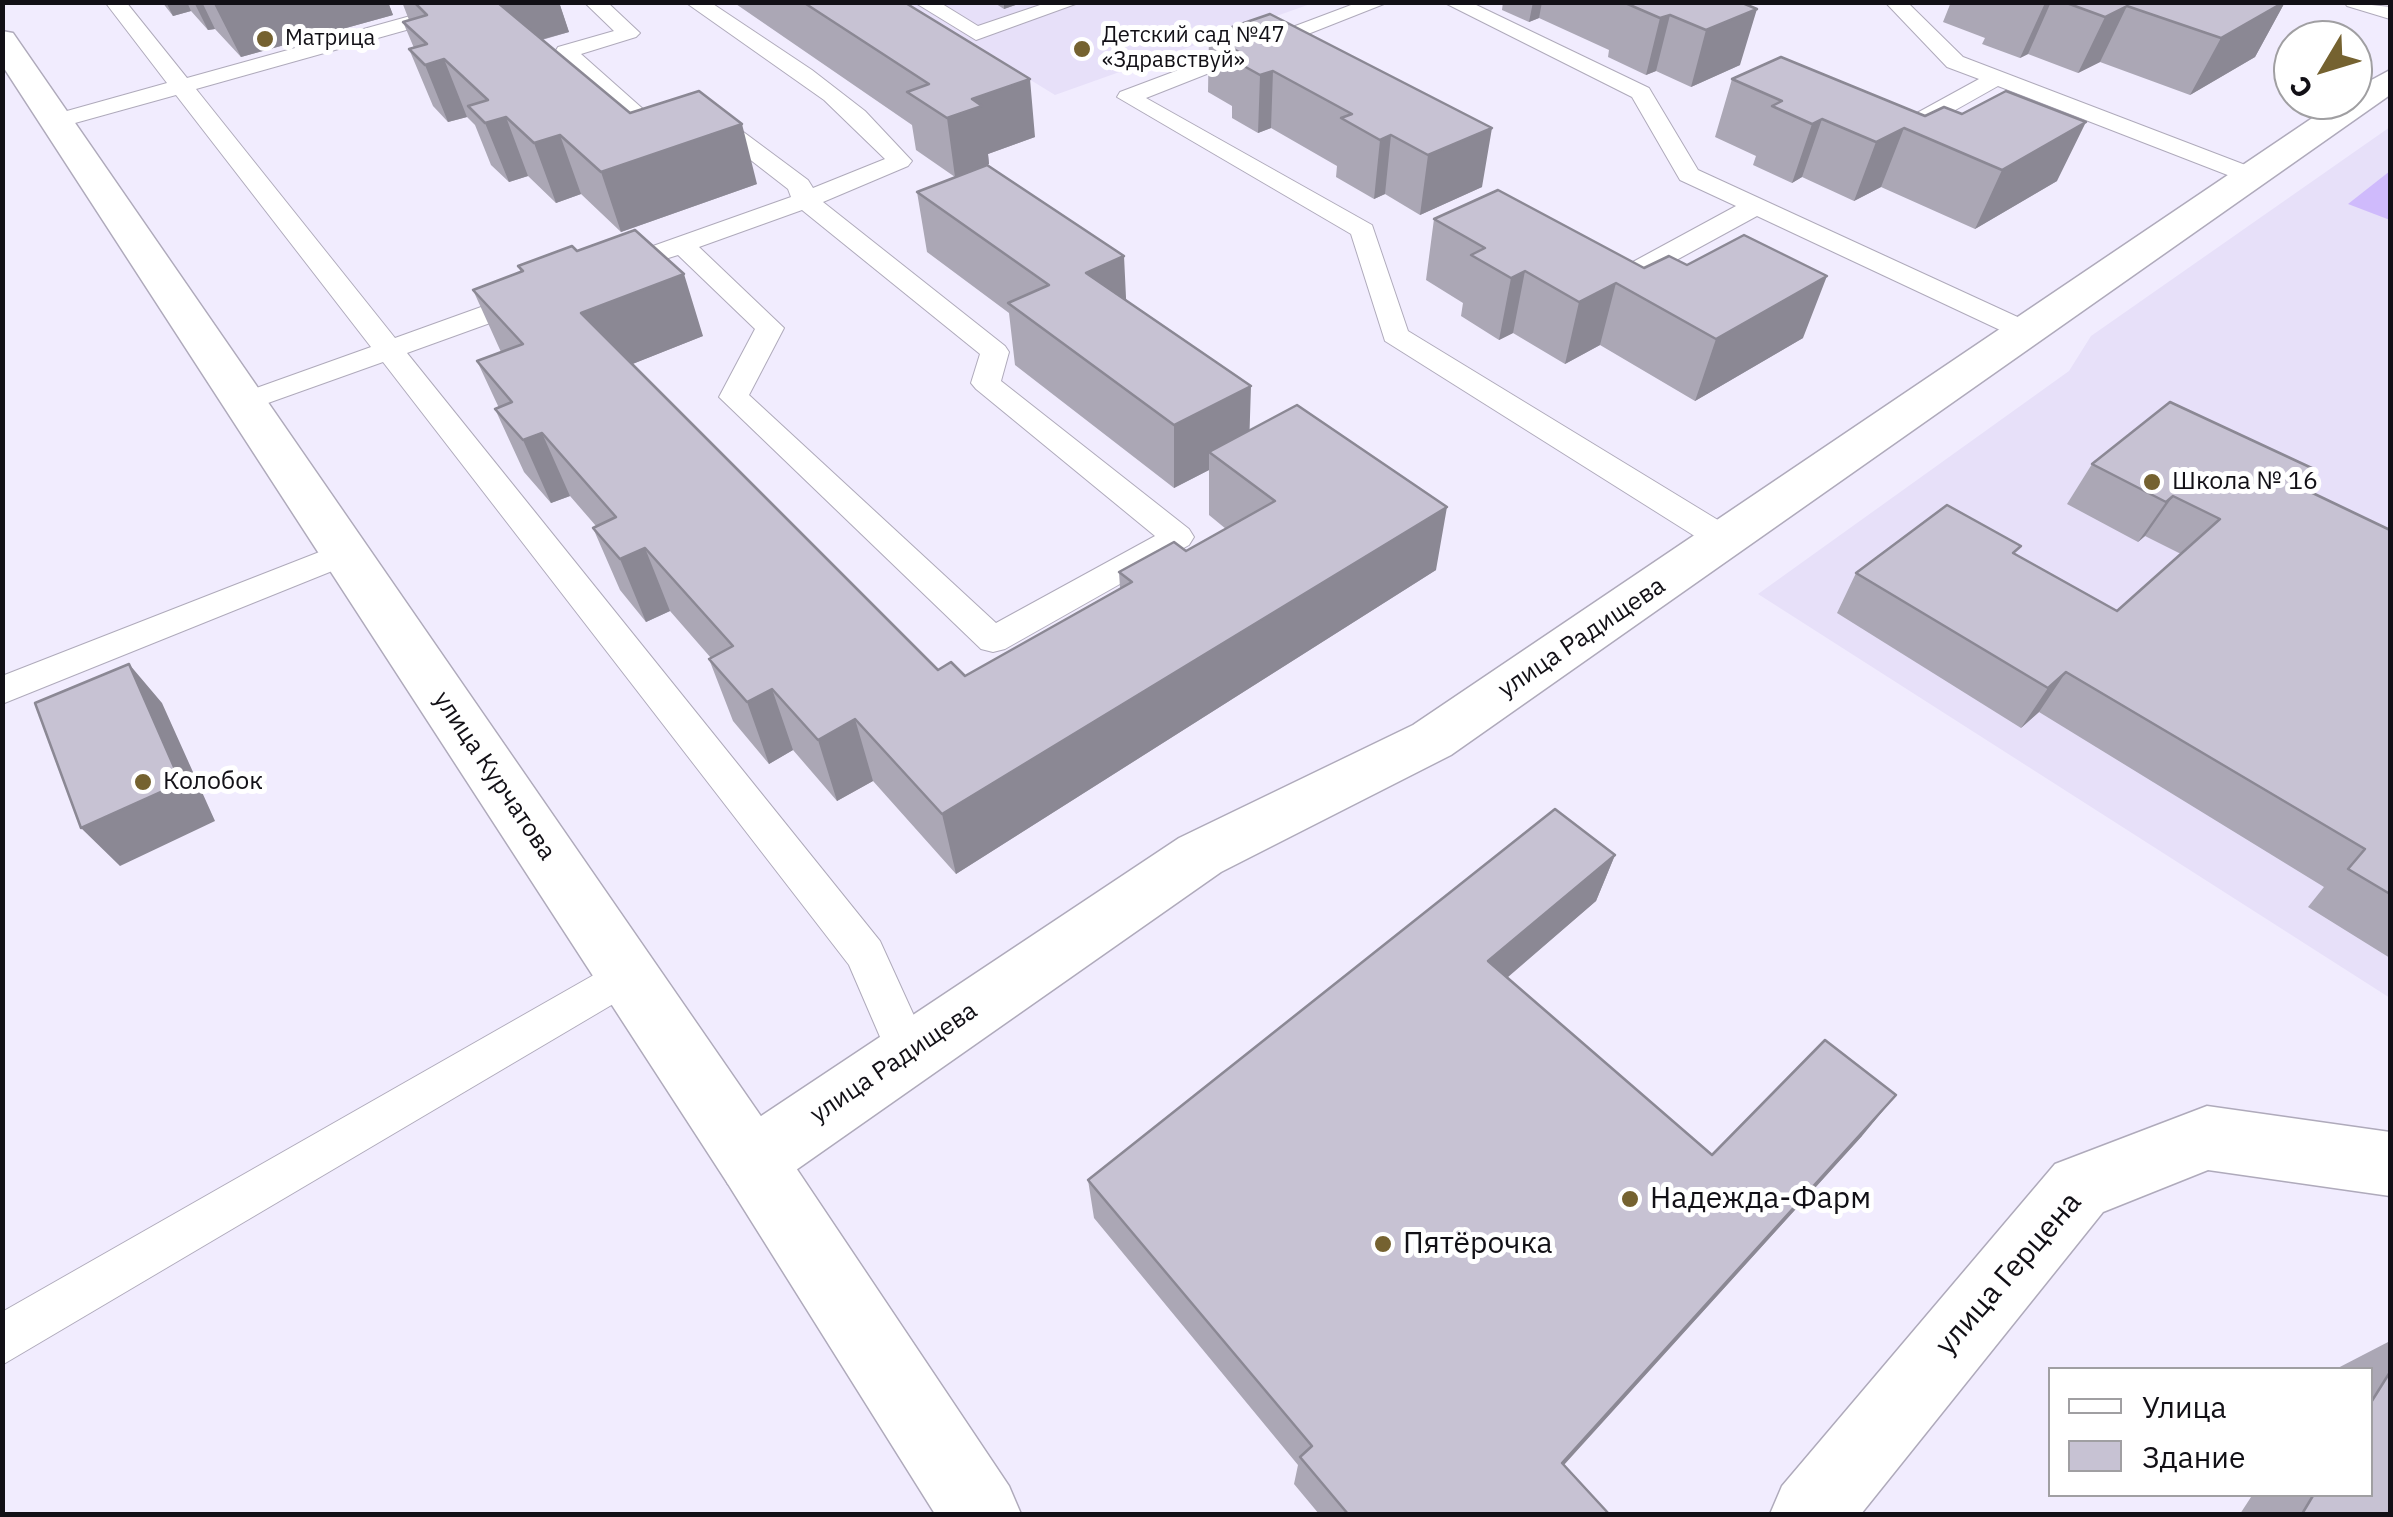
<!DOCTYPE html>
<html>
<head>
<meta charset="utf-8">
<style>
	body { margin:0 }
	#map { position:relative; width:2393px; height:1517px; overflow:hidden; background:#f1ecfe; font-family:"IBM Plex Sans",sans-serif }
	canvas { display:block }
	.frame { position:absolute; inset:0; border:5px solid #121016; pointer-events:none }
	.legend { position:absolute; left:2048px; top:1367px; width:325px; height:130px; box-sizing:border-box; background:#fff; border:2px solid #a09fa2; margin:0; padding:12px 18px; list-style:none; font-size:30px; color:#121016 }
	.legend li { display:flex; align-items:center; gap:20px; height:50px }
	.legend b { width:50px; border:2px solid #a09fa2 }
	.north { position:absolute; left:2273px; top:20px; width:100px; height:100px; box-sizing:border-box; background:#fff; border:2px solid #a09fa2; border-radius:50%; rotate:232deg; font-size:28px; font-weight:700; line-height:40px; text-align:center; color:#121016 }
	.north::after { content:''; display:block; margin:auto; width:35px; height:45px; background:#756230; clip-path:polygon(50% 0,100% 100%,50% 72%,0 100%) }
</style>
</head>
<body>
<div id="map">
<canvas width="2393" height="1517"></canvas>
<div class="frame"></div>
<ul class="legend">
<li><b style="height:12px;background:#fff"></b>Улица</li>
<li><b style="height:28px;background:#c7c2d3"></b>Здание</li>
</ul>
<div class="north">С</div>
</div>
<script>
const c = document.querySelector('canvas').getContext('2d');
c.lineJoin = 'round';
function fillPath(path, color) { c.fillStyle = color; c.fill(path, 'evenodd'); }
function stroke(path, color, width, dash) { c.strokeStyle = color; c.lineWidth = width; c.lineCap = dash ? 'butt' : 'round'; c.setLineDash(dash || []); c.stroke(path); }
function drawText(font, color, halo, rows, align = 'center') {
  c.font = font + ' "IBM Plex Sans",sans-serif'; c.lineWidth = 10; c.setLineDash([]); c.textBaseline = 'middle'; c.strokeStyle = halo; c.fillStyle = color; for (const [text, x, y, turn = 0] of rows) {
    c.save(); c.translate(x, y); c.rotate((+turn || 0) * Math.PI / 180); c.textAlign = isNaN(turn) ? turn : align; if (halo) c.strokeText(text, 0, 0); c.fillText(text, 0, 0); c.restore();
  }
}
fillPath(new Path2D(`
	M 905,3 L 1313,3 L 1055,95 Z
	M 2390,127 L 2390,998 L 1758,594 L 2069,371 L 2091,336 Z`), '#e7e0f9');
fillPath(new Path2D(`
	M 2390,171 L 2390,220 L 2348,204 Z`), '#cfbafc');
const lane = new Path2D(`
	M 105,2 L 126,2 L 187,78 L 432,10 L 465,2 L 506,2 L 196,89 L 395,338 L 520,293 L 540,293 L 544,299 L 540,305 L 407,353 L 880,941 L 931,1053 L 925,1067 L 909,1073 L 893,1067 L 849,965 L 383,362 L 254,408 L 234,408 L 229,402 L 234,396 L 371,347 L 176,95 L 57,128 L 49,126 L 45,121 L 49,116 L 167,83 Z
	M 584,2 L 607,2 L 640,33 L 636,37 L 581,54 L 661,125 L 734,125 L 808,180 L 813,188 L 885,159 L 824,100 L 685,2 L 710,2 L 812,70 L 865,111 L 912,161 L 908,166 L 823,202 L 1005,346 L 1009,352 L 1001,381 L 1189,529 L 1194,537 L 1189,545 L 1005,649 L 993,652 L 981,649 L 719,397 L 755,329 L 678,255 L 662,260 L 649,252 L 653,246 L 791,197 L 788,189 L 721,137 L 647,137 L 558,57 L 555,52 L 558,47 L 614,31 ZM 802,210 L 980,354 L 971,383 L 976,389 L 1155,536 L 996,623 L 749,395 L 784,328 L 699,247 Z
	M 914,2 L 939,2 L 978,26 L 1049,2 L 1081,2 L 976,40 Z
	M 1359,2 L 1389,2 L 1146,98 L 1372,225 L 1408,331 L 1736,531 L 1740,539 L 1736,547 L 1724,550 L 1712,547 L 1385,341 L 1351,234 L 1117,97 L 1120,92 Z
	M 1443,2 L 1470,2 L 1649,88 L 1698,170 L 2035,325 L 2039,331 L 2035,337 L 2015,337 L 1757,216 L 1625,288 L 1607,288 L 1603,282 L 1607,276 L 1736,206 L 1680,180 L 1632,97 Z
	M 1885,2 L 1907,2 L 1963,57 L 2261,171 L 2264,176 L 2252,183 L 2243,181 L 1998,86 L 1911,135 L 1895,135 L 1891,130 L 1895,125 L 1979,79 L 1947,67 Z
	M 2344,2 L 2390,7 L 2390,19 L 2347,6 Z
	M 345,542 L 357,545 L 361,553 L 357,561 L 2,704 L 2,676 Z
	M 627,956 L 642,961 L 648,974 L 642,987 L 2,1365 L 2,1312 Z`);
const street = new Path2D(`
	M 2390,70 L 2390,95 L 1451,755 L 1221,872 L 776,1184 L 752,1193 L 728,1184 L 718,1161 L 728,1138 L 1179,838 L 1413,725 L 2339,100 L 2353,100 L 2353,90 Z
	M 2207,1106 L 2390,1132 L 2390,1196 L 2208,1170 L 2103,1212 L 1861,1514 L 1770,1514 L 1782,1486 L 2055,1164 Z`);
const secondary = new Path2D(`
	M 2,31 L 13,33 L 776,1138 L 1009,1486 L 1021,1514 L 935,1514 L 728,1184 L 2,65 Z`);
stroke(lane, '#afaabb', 2);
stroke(street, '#afaabb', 3);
stroke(secondary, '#afaabb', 3);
fillPath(lane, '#fff');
fillPath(street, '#fff');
fillPath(secondary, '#fff');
fillPath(new Path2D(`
	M 162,2 L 388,2 L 393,15 L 241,57 L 215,29 L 208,30 L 191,11 L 173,16 Z
	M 402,2 L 559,2 L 569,32 L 542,40 L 630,113 L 757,184 L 621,232 L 581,194 L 556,203 L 528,176 L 509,182 L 491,165 L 475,125 L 467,117 L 448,122 L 433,106 L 409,49 L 414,48 L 403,22 L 409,20 Z
	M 733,2 L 904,2 L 1035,137 L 988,154 L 989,164 L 987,165 L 1126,300 L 1249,430 L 1436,570 L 956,874 L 873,781 L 837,801 L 793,750 L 769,764 L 733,721 L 709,659 L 711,658 L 670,611 L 646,622 L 620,590 L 593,528 L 596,526 L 570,496 L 551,503 L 524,472 L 495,409 L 499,408 L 477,361 L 501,352 L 473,290 L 521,272 L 518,266 L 577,251 L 703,336 L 632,364 L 938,670 L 965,676 L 1120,588 L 1119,572 L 1186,551 L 1226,529 L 1209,515 L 1209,470 L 1174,488 L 1015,365 L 1009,313 L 927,252 L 917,192 L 955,177 L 916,150 L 912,125 Z
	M 993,2 L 1024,2 L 1004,9 Z
	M 1503,2 L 1740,2 L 1740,65 L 1691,87 L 1656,71 L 1646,75 L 1608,57 L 1609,50 L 1539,18 L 1529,22 L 1502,10 Z
	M 1951,2 L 2285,2 L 2255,57 L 2190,95 L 2100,62 L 2078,73 L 2028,54 L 2020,58 L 1982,44 L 1985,38 L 1943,22 Z
	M 1270,14 L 1482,187 L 1420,215 L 1385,194 L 1374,199 L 1336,177 L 1337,166 L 1271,128 L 1258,133 L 1232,118 L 1232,106 L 1208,92 L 1209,35 Z
	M 1781,57 L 2057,181 L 1975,229 L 1881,187 L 1854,201 L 1802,177 L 1792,183 L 1753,165 L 1756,156 L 1715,137 L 1732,79 Z
	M 1434,219 L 1644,268 L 1803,338 L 1695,401 L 1600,345 L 1565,364 L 1513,333 L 1499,340 L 1461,316 L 1463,303 L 1426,280 Z
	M 2092,464 L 2302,488 L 2390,530 L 2390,958 L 2308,907 L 2324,887 L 2039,712 L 2021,728 L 1837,613 L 1856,573 L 2016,555 L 2117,611 L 2181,554 L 2145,536 L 2138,542 L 2067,504 Z
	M 1615,855 L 1596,901 L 1507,978 L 1712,1155 L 1862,1136 L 1564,1465 L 1609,1514 L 1319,1514 L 1294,1484 L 1298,1465 L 1094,1218 L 1088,1180 Z
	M 2390,1341 L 2390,1514 L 2240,1514 L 2253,1494 L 2370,1494 L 2370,1370 L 2334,1370 Z`), '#aba7b5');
fillPath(new Path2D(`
	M 166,2 L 187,2 L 191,11 L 173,16 Z
	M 194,2 L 202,2 L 215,29 L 208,30 Z
	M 213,2 L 388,2 L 393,15 L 241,57 Z
	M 490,2 L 559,2 L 569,32 L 507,49 Z
	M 1004,2 L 1024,2 L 1004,9 Z
	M 1533,2 L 1542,2 L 1539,18 L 1529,22 Z
	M 2051,2 L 2028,54 L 2020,58 L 2045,3 Z
	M 2285,2 L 2255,57 L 2190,95 L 2221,38 Z
	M 2127,6 L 2100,62 L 2078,73 L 2105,17 Z
	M 1757,9 L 1740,65 L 1691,87 L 1706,30 Z
	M 1670,15 L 1656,71 L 1646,75 L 1660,18 Z
	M 444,59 L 467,117 L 448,122 L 425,65 Z
	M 1273,71 L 1271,128 L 1258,133 L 1260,75 Z
	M 1030,79 L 1035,137 L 988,154 L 989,164 L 955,177 L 947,118 L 972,99 Z
	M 506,117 L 528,176 L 509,182 L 485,123 Z
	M 1822,119 L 1802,177 L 1792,183 L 1812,124 Z
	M 2086,122 L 2057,181 L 1975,229 L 2002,170 Z
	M 742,124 L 757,184 L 621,232 L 601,172 Z
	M 1492,128 L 1482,187 L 1420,215 L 1428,155 Z
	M 1904,128 L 1881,187 L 1854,201 L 1876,142 Z
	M 560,135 L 581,194 L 556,203 L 534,143 Z
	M 1391,135 L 1385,194 L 1374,199 L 1380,140 Z
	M 1124,256 L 1127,318 L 1086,273 Z
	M 1525,271 L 1513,333 L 1499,340 L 1511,278 Z
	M 684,274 L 703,336 L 605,375 L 581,313 Z
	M 1827,276 L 1803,338 L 1695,401 L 1716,339 Z
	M 1616,283 L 1600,345 L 1565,364 L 1579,302 Z
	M 1251,386 L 1249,448 L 1209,452 L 1209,470 L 1174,488 L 1174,425 Z
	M 542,433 L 570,496 L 551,503 L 523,440 Z
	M 2173,496 L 2145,536 L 2138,542 L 2166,502 Z
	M 1447,507 L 1436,570 L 956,874 L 942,814 Z
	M 645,548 L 670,611 L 646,622 L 620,559 Z
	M 129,664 L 162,703 L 215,821 L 120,866 L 81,828 Z
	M 2066,672 L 2039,712 L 2021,728 L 2048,688 Z
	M 772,689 L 793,750 L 769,764 L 747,702 Z
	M 855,719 L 873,781 L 837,801 L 818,740 Z
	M 1615,855 L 1596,901 L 1474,1006 L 1488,961 Z
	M 1896,1095 L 1862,1136 L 1541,1490 L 1562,1463 Z`), '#8b8894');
const building = new Path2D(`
	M 414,2 L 497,2 L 630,113 L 699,91 L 742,124 L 601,172 L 560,135 L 534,143 L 506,117 L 485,123 L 468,106 L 488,100 L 444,59 L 425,65 L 409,49 L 427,44 L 403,22 L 427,15 Z
	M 803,2 L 904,2 L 1030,79 L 972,99 L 982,106 L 947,118 L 907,92 L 929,84 Z
	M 1623,2 L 1740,2 L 1757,9 L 1706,30 L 1670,15 L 1660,18 Z
	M 2064,2 L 2284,2 L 2221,38 L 2127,6 L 2105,17 Z
	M 1270,14 L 1492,128 L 1428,155 L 1391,135 L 1380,140 L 1341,118 L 1352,114 L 1273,71 L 1260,75 L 1233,60 L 1246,56 L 1209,35 Z
	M 1781,57 L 1925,116 L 1944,107 L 1962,114 L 2006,91 L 2086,122 L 2002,170 L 1904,128 L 1876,142 L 1822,119 L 1812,124 L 1772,106 L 1782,101 L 1732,79 Z
	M 987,165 L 1124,256 L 1086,273 L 1251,386 L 1174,425 L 1008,303 L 1049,285 L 917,192 Z
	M 1498,190 L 1644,268 L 1669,256 L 1687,265 L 1744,235 L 1827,276 L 1716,339 L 1616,283 L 1579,302 L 1525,271 L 1511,278 L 1471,255 L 1485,248 L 1434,219 Z
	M 635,230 L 684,274 L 581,313 L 938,670 L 951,662 L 965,676 L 1132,582 L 1119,572 L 1174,542 L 1186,551 L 1275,501 L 1209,452 L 1297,405 L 1447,507 L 942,814 L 855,719 L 818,740 L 772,689 L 747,702 L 709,659 L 733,646 L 645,548 L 620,559 L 593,528 L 616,517 L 542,433 L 523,440 L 495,409 L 512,402 L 477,361 L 523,344 L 473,290 L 523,271 L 518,266 L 572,246 L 577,251 Z
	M 2170,402 L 2316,470 L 2298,486 L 2390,530 L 2390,894 L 2348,869 L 2365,849 L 2066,672 L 2048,688 L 1856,573 L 1947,505 L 2021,546 L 2013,553 L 2117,611 L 2220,519 L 2173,496 L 2166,502 L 2092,464 Z
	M 129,664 L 181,783 L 81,828 L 35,703 Z
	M 1555,809 L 1615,855 L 1488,961 L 1712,1155 L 1825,1040 L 1896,1095 L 1562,1463 L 1609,1514 L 1348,1514 L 1300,1457 L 1312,1446 L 1088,1180 Z
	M 2390,1372 L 2390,1514 L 2302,1514 L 2314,1494 L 2370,1494 L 2370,1404 Z`);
fillPath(building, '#c7c2d3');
stroke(building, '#8b8894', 2.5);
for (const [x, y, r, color] of [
	[265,39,10,"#756230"],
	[1082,49,10,"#756230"],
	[2152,482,10,"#756230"],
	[143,782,10,"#756230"],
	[1630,1199,10,"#756230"],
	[1383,1244,10,"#756230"]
]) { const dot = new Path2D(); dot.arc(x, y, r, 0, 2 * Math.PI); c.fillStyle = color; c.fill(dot); stroke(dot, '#fff', 4); }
drawText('22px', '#121016', '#fff', [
	["Детский сад №47",1102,36],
	["«Здравствуй»",1102,61],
	["Матрица",285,39]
], 'left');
drawText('25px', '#121016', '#fff', [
	["Школа № 16",2172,482],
	["Колобок",163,782]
], 'left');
drawText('25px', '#121016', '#fff', [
	["улица Радищева",1582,638,-34],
	["улица Курчатова",494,776,56],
	["улица Радищева",894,1063,-34]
]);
drawText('30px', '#121016', '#fff', [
	["Надежда-Фарм",1650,1199],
	["Пятёрочка",1403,1244]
], 'left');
drawText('30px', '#121016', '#fff', [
	["улица Герцена",2009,1274,-49]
]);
</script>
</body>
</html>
